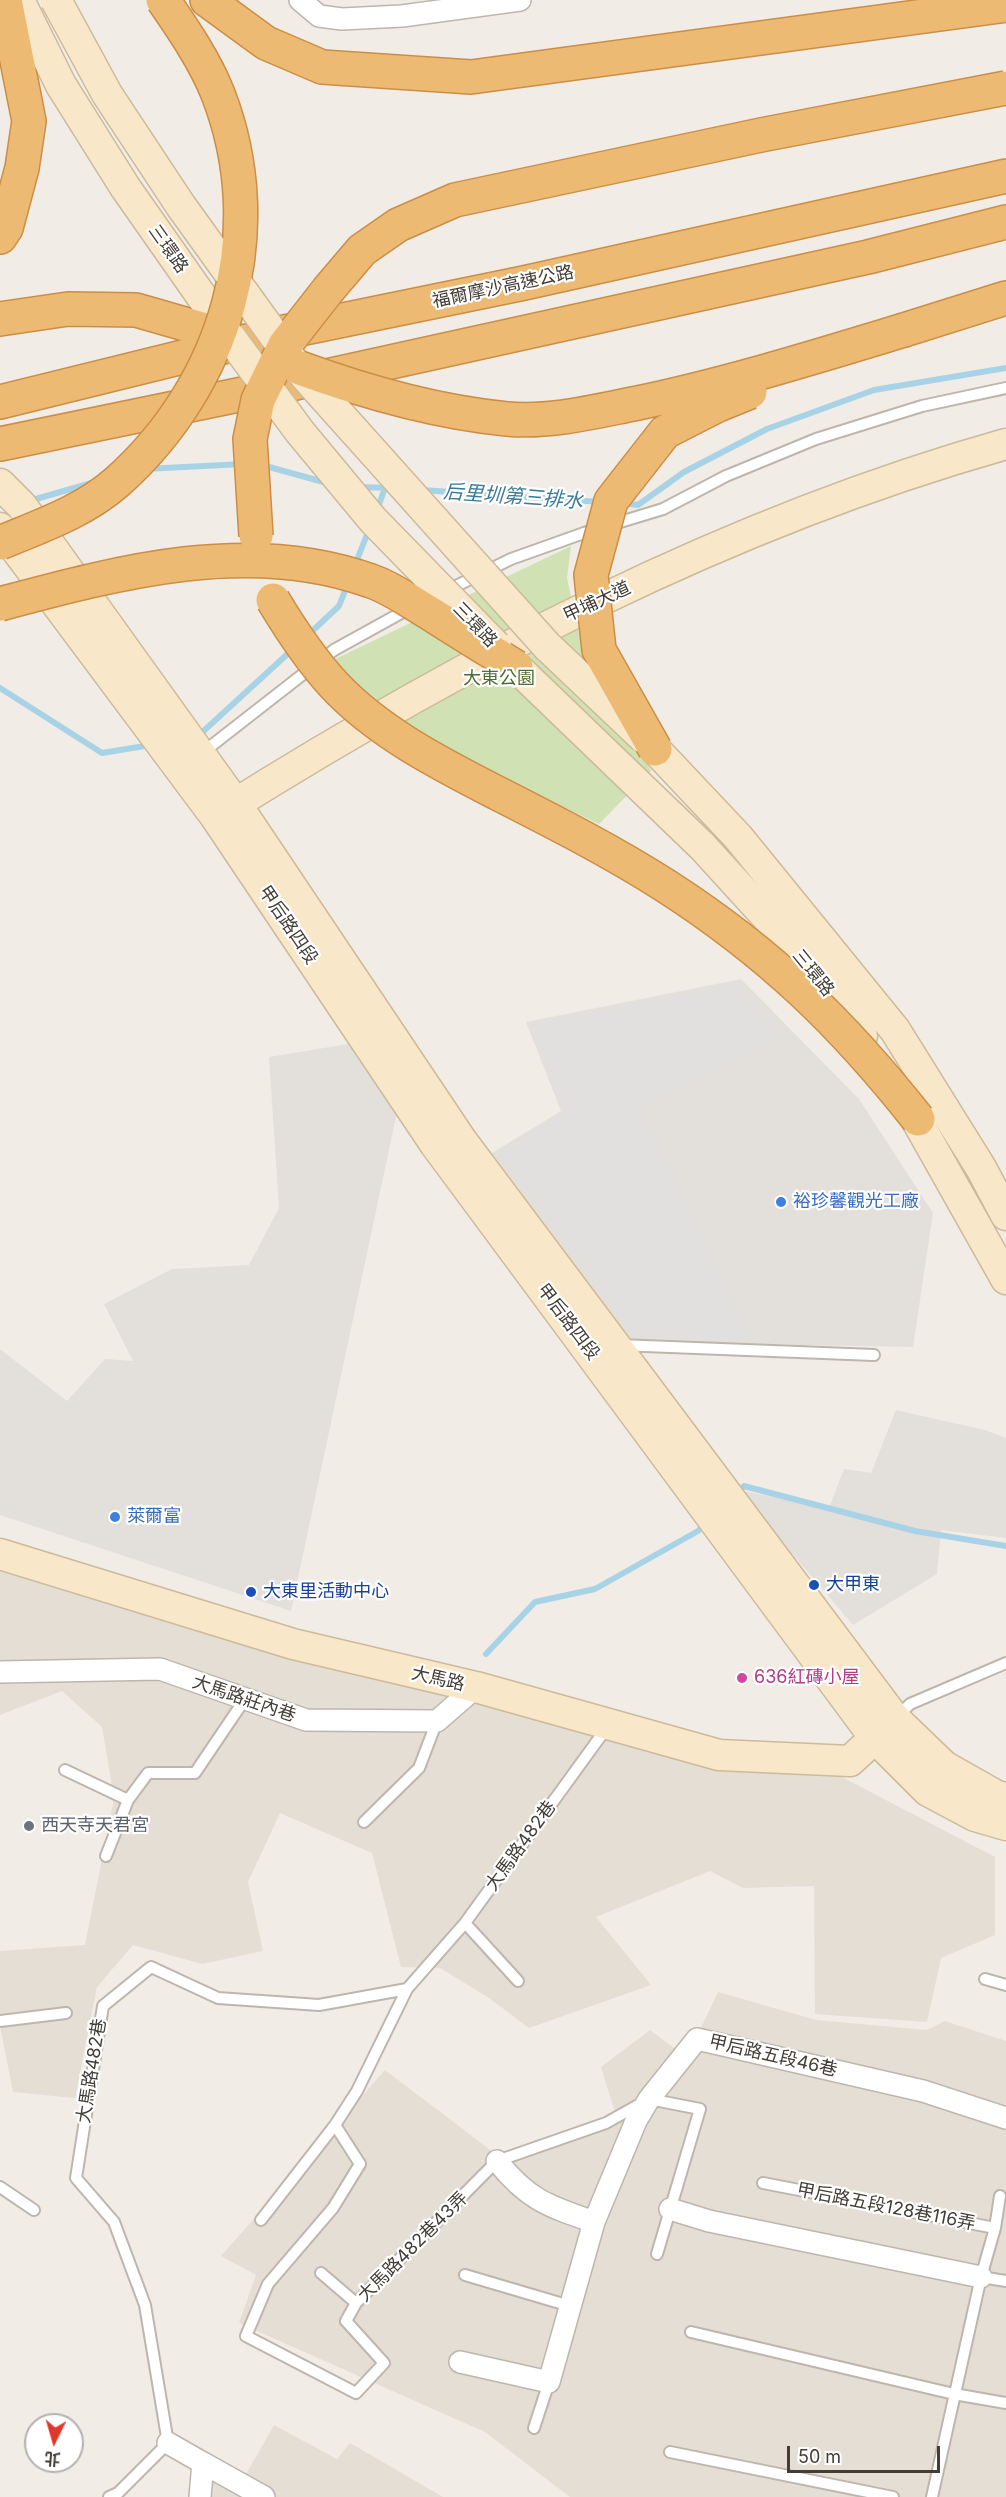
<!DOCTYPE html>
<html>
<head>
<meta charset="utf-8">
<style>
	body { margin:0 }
	#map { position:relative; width:1006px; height:2497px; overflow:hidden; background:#f1ede6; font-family:Inter,"Noto Sans TC",sans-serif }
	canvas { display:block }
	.north { position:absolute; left:24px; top:2413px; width:60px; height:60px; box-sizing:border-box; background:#fff; border:2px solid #b4b1af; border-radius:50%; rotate:185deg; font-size:16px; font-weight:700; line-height:24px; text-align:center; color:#433d36 }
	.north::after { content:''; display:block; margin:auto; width:21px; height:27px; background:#e1382c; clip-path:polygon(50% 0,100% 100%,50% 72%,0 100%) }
	.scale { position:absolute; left:787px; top:2446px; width:153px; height:27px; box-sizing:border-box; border:3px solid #433d36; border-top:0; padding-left:8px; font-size:18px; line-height:21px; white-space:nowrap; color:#433d36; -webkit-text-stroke:4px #fff; paint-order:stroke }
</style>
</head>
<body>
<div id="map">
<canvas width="1006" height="2497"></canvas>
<div class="north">北</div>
<div class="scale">50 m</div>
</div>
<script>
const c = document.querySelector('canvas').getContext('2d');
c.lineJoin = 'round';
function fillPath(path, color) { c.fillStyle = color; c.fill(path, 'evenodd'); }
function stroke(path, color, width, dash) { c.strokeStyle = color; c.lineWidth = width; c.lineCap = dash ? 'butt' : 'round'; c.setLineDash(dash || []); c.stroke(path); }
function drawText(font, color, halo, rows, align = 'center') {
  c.font = font + ' Inter,"Noto Sans TC",sans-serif'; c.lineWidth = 4.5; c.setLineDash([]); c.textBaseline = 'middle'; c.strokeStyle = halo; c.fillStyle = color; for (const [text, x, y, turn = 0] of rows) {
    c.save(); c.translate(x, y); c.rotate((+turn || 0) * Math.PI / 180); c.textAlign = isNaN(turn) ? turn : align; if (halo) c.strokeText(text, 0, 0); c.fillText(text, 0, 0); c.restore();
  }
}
fillPath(new Path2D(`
	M 0,1549 L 706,1765 L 840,1776 L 995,1857 L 995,1935 L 941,1958 L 927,2022 L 815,2014 L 814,1886 L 743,1888 L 710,1871 L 596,1917 L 651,1985 L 529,2028 L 489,1998 L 440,1968 L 401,1967 L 372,1853 L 280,1813 L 248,1882 L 263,1951 L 202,1964 L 133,1945 L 97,1987 L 75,2098 L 13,2092 L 0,2026 L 0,1951 L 85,1945 L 114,1798 L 102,1727 L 62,1691 L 0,1715 Z
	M 718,1992 L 816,2020 L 927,2030 L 945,2021 L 1006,2041 L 1006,2497 L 570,2497 L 485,2432 L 239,2323 L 256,2275 L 221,2256 L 385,2070 L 497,2155 L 616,2115 L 601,2067 L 650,2030 L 674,2048 L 698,2034 Z
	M 274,2425 L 337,2459 L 350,2443 L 443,2497 L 204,2497 L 199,2458 L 241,2483 Z`), '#e4ded5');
fillPath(new Path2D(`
	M 741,979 L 859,1099 L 933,1213 L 913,1347 L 633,1342 L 492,1153 L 561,1111 L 526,1022 Z
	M 360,1042 L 400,1098 L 291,1611 L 0,1515 L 0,1349 L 67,1401 L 105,1359 L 133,1361 L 104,1304 L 172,1269 L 249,1265 L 279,1208 L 269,1057 Z
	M 896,1410 L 985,1430 L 1006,1438 L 1006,1538 L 941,1530 L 937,1574 L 853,1625 L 738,1490 L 829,1508 L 844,1469 L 871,1473 Z`), '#e3dfdb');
fillPath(new Path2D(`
	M 571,546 L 567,578 L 581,643 L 651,771 L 599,824 L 440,749 L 329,662 Z`), '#d0e1b3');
fillPath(new Path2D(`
	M 737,986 L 787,1036 L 640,1108 L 752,1340 L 635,1337 L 499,1154 L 566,1112 L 532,1026 Z`), '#e2e0de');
stroke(new Path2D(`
	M 262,465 L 327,483
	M 145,469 L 243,464
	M 358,487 L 393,488
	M 421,490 L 602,502
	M 29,501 L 95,482
	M 621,503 L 638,505 L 684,472 L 767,429 L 874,390 L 1006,368
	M 377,510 L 385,488
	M 355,565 L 370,527
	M 307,636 L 339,606 L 348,583
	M 0,688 L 102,753 L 151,745
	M 197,737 L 293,649
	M 736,1494 L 744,1486 L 915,1531 L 1006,1546
	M 486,1654 L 535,1602 L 595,1589 L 698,1531 L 705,1524`), '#a8d3e7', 6);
const lane = new Path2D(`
	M 446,591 L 511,559 L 584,533 L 663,509 L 726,476 L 816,439 L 922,406 L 1006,388
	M 202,753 L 334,650 L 410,608
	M 619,1345 L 874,1355
	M 897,1717 L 910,1704 L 1006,1663
	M 608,1726 L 465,1923 L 407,1989 L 357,2091 L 335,2125 L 360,2164 L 333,2208 L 268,2284 L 246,2336 L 356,2393 L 384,2363 L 346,2321 L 356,2303 L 497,2161 L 606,2123 L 649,2099 L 700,2109 L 657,2254
	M 65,1770 L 128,1800
	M 364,1822 L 419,1768 L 437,1721
	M 106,1856 L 128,1800 L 148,1773 L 195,1773 L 245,1699
	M 465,1923 L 518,1981
	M 985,1979 L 1006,1985
	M 0,2021 L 66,2013
	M 763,2183 L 995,2228 L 981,2277 L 932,2497
	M 0,2187 L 34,2210
	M 261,2220 L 335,2125
	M 995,2228 L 1000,2196
	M 321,2273 L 356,2303
	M 465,2275 L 570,2306
	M 981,2277 L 1006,2281
	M 691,2332 L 954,2394 L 1006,2403
	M 534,2428 L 549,2382
	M 670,2452 L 893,2497
	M 109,2497 L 118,2493 L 168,2443 L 145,2305 L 114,2222 L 76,2178 L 103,2006 L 151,1967 L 218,1998 L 319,2005 L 407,1989`);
const street = new Path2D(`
	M 300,0 L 319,16 L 342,19 L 402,16 L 520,0
	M 0,1672 L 160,1669 L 306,1720 L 437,1721 L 476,1687
	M 497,2161 C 528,2200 548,2206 594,2222
	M 670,2209 L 709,2221 L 981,2277
	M 460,2362 L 549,2382 L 594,2222 L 636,2121 L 649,2099 L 697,2039 L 923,2091 L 1006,2118
	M 168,2443 L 203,2463 L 200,2497
	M 203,2463 L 264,2497`);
const secondary = new Path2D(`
	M 19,0 L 61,85 L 125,187 L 230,337
	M 0,484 L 22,506 L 236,804 L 462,1141 L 895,1719 L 944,1766 L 997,1796 L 1006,1798
	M 0,528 L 215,816 L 435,1144 L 875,1738 L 928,1791 L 975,1816 L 1006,1825
	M 516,667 L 702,846 L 785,937 L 862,1036
	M 655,749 L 738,837 L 895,1030 L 981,1168 L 1006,1215
	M 219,814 C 464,660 726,523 1006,444
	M 904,1098 L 1006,1279
	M 0,1554 L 293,1644 L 476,1687 L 719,1755 L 850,1761 L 888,1726`);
const highway = new Path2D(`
	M 207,0 L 266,43 L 322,67 L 471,77 L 1006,5
	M 0,237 L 6,228 L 22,168 L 29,121 L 5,0
	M 0,319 L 68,309 L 136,310 L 230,337
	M 904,330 L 1006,298
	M 0,402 L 280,333 L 524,283 L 1006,176
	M 0,444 L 277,387 L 868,257 L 1006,222`);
stroke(lane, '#beb6ad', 14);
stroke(street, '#beb6ad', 24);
stroke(secondary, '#ccba9a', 33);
stroke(highway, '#cb8e46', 36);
stroke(lane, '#fff', 10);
stroke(street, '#fff', 21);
stroke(secondary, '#f8e8c9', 30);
stroke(highway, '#edba74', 33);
const secondaryBridge = new Path2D(`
	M 56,0 L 107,94 L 181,206 L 297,367 L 547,646 L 644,738
	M 230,337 L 300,432 L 373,520 L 496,646`);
const highwayBridge = new Path2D(`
	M 297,367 C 365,392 435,412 507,419 C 549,423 593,412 633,404 C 725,385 815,357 904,330
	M 256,536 L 250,439 L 258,400 L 285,345 L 328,290 L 362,250 L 398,225 L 455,200 L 761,135 L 1006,88
	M 0,543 C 40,526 83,512 117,482 C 226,385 272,233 218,94 C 205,61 183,29 163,0
	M 273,600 C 291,630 310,659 334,685 C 379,733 441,764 499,794 C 556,823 613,852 666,886 C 770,953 842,1023 918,1119
	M 0,604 C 119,572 250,537 371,581 C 392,588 412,603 431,614 C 459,632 487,649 516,667
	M 655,749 L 599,650 L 591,575 L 611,501 L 665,432 L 718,405 L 750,392`);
stroke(secondaryBridge, '#ccba9a', 33, []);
stroke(highwayBridge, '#cb8e46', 36, []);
stroke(secondaryBridge, '#f8e8c9', 30);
stroke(highwayBridge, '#edba74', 33);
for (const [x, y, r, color] of [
	[781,1202,6,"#3f7fe0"],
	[115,1517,6,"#3f7fe0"],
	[814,1585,6,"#1a4fb4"],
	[251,1592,6,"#1a4fb4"],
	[742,1678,6,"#d1479c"],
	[29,1826,6,"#6b7280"]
]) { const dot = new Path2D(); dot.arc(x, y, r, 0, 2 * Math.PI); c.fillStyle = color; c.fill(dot); stroke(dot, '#fff', 2); }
drawText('18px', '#433d36', '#fff', [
	["三環路",168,249,55],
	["福爾摩沙高速公路",503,287,-12],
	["甲埔大道",597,602,-25],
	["三環路",475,625,46],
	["甲后路四段",288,925,56],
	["三環路",813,973,51],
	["甲后路四段",568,1322,53],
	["大馬路",438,1679,13],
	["大馬路莊內巷",244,1699,19],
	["大馬路482巷",521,1846,-54],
	["甲后路五段46巷",773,2056,13],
	["大馬路482巷",92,2071,-81],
	["甲后路五段128巷116弄",886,2207,11],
	["大馬路482巷43弄",413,2247,-45]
]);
drawText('18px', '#4d6e30', '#fff', [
	["大東公園",499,679]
]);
drawText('18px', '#366cbe', '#fff', [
	["裕珍馨觀光工廠",793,1202],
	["萊爾富",127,1517]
], 'left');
drawText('18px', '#164399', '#fff', [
	["大甲東",826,1585],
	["大東里活動中心",263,1592]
], 'left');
drawText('18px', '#b23c85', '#fff', [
	["636紅磚小屋",754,1678]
], 'left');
drawText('18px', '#5b616d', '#fff', [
	["西天寺天君宮",41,1826]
], 'left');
drawText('italic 20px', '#3a7a9b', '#fff', [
	["后里圳第三排水",513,497,4]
]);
</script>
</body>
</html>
